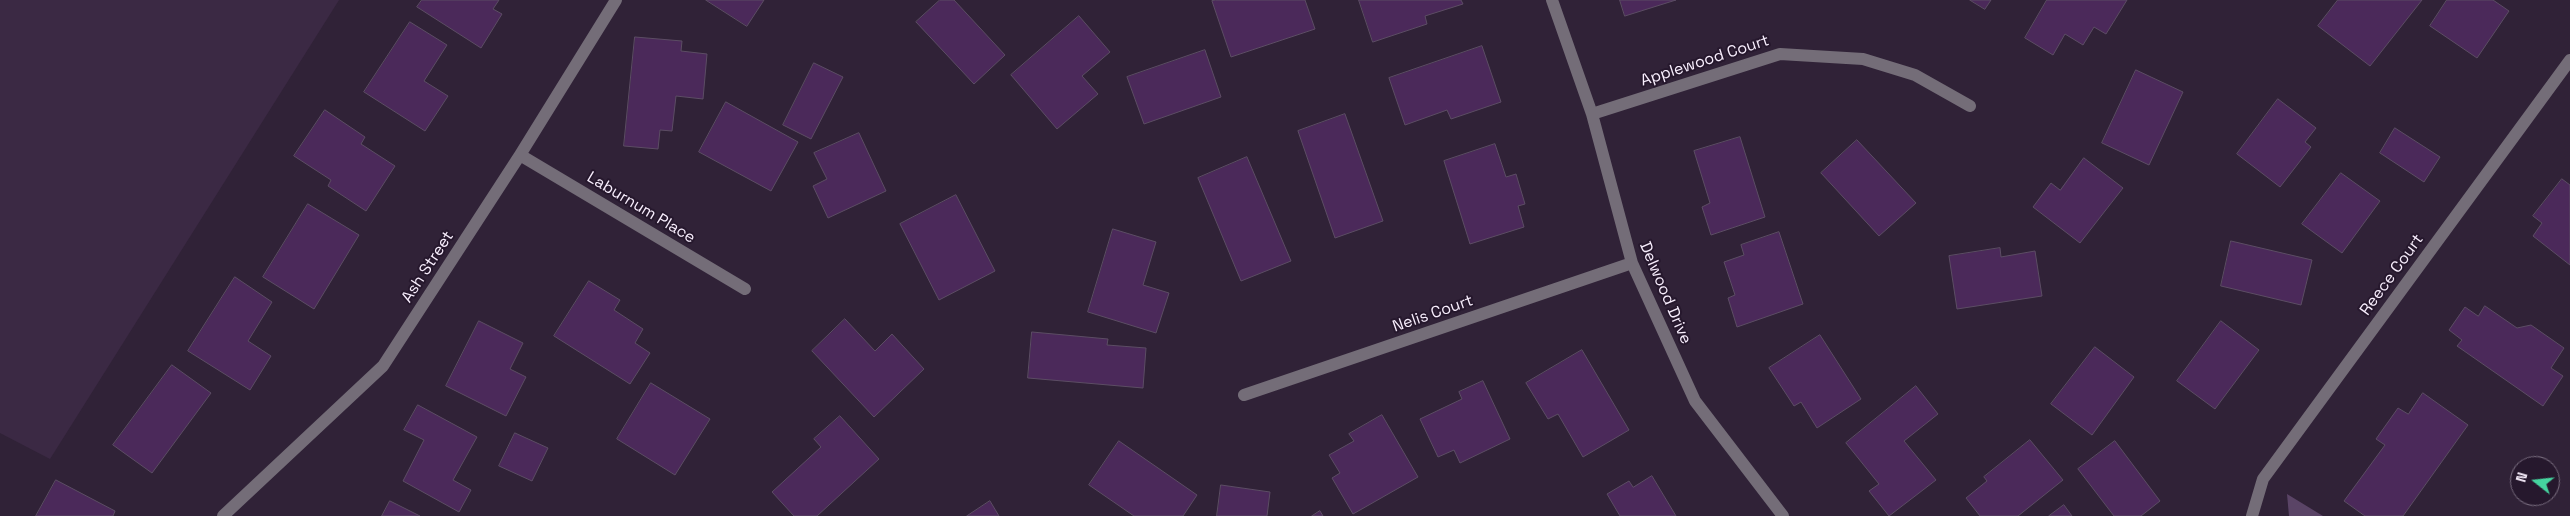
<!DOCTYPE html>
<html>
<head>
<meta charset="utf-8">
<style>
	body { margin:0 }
	#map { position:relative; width:2570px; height:516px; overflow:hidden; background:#302237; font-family:"Space Grotesk",sans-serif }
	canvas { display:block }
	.north { position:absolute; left:2510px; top:456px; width:50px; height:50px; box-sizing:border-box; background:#26182d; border:1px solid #7a6e80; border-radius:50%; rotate:286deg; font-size:14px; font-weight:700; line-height:20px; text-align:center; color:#f8eefd }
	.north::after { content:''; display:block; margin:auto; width:18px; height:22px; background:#45d49f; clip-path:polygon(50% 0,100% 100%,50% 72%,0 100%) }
</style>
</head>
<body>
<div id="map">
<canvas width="2570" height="516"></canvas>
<div class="north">N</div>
</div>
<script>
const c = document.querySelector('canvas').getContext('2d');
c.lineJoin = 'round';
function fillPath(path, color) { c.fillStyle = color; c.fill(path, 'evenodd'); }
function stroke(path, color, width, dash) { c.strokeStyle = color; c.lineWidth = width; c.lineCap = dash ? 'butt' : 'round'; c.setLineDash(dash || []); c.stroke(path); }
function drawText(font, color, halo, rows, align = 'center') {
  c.font = font + ' "Space Grotesk",sans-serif'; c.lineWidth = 4; c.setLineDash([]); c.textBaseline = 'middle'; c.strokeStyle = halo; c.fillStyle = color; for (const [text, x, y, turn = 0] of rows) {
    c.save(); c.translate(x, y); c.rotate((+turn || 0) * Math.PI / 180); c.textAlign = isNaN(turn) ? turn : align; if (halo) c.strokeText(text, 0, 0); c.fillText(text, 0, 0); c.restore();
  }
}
fillPath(new Path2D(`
	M 0,0 L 339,0 L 50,459 L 0,433 Z`), '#3b2944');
fillPath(new Path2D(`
	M 2287,494 L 2323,516 L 2289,516 Z`), '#5a4466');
const building = new Path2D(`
	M 422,0 L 499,0 L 493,9 L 502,14 L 481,48 L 417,7 Z
	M 706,0 L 764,0 L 747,26 Z
	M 940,0 L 954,0 L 1005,55 L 974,84 L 916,22 Z
	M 1216,0 L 1305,0 L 1315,29 L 1231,57 L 1212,1 Z
	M 1359,0 L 1461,0 L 1463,4 L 1425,16 L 1427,24 L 1373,42 Z
	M 1620,0 L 1676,0 L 1625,16 Z
	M 1970,0 L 1991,0 L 1985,9 Z
	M 2047,0 L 2127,0 L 2106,34 L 2094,27 L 2083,45 L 2065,34 L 2053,55 L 2025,38 Z
	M 2338,0 L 2422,0 L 2370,66 L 2318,26 Z
	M 2447,0 L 2493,0 L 2509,11 L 2477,58 L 2430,26 Z
	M 1079,16 L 1110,52 L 1082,76 L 1098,94 L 1057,129 L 1011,75 Z
	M 410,22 L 447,45 L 424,81 L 448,96 L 425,131 L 364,92 Z
	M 635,37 L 682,41 L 681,51 L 707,54 L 703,99 L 676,96 L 672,131 L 660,130 L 658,149 L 624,146 Z
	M 1482,46 L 1501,102 L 1451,119 L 1447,110 L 1405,125 L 1389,78 Z
	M 1205,50 L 1221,97 L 1144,124 L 1127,77 Z
	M 814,63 L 843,77 L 811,139 L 783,125 Z
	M 2136,70 L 2183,92 L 2149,165 L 2102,143 Z
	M 2278,99 L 2316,128 L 2305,142 L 2311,147 L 2280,187 L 2237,154 Z
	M 726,102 L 798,142 L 771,191 L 699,152 Z
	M 325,110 L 365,137 L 361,144 L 395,166 L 366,211 L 328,186 L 331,180 L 294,156 Z
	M 1345,114 L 1383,221 L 1335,238 L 1298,131 Z
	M 2395,128 L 2440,157 L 2424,182 L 2380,153 Z
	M 859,133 L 886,191 L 828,218 L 813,186 L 827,179 L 814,153 Z
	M 1740,137 L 1765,217 L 1711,235 L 1702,207 L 1710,203 L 1694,151 Z
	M 1857,140 L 1916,203 L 1879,236 L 1821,173 Z
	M 1495,144 L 1506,177 L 1516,174 L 1525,204 L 1518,206 L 1524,227 L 1470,244 L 1444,161 Z
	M 1247,157 L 1291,261 L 1241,281 L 1198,178 Z
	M 2084,158 L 2123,188 L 2080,243 L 2033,207 L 2051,183 L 2060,190 Z
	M 2341,173 L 2380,201 L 2342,253 L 2302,224 Z
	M 2562,179 L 2570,185 L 2570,265 L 2533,236 L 2542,223 L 2533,216 Z
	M 956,195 L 995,271 L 939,300 L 900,224 Z
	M 308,204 L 359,235 L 314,309 L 263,277 Z
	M 1113,229 L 1156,242 L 1143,285 L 1169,293 L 1156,333 L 1088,312 Z
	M 1779,232 L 1803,304 L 1737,327 L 1728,298 L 1735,295 L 1724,262 L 1744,255 L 1741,245 Z
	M 2231,241 L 2312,260 L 2301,305 L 2221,286 Z
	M 2000,248 L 2001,257 L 2035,251 L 2042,296 L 1957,309 L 1949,256 Z
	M 235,277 L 272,302 L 248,341 L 271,356 L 250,390 L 188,351 Z
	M 589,281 L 620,300 L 614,310 L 643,329 L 635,343 L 650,353 L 630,384 L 554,336 Z
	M 2485,306 L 2517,328 L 2531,325 L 2564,348 L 2551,368 L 2563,376 L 2543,406 L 2457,346 L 2462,340 L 2449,330 L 2465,307 L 2478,316 Z
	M 845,319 L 875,351 L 892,334 L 924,369 L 874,417 L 812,351 Z
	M 479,321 L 523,343 L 510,369 L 526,377 L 506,416 L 446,386 Z
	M 2221,321 L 2259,350 L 2215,409 L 2177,381 Z
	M 1032,332 L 1108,339 L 1107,345 L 1146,348 L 1143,388 L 1028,378 Z
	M 1820,335 L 1861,399 L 1817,428 L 1801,402 L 1794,406 L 1769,368 Z
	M 2095,347 L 2134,377 L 2092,435 L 2051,404 Z
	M 1582,350 L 1629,430 L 1583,457 L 1558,414 L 1548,419 L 1526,383 Z
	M 172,365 L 211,393 L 152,473 L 113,445 Z
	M 1483,381 L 1510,439 L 1460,463 L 1454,450 L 1438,457 L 1420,419 L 1462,399 L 1459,392 Z
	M 651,383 L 710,419 L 675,475 L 617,439 Z
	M 1916,386 L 1938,414 L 1904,441 L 1936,480 L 1889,516 L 1869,491 L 1879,484 L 1846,443 Z
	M 2423,393 L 2468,425 L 2403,516 L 2365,516 L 2344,501 L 2385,445 L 2376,439 L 2398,408 L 2408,414 Z
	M 418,405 L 477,437 L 453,480 L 471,490 L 459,512 L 403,481 L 424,440 L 404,430 Z
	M 1382,415 L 1418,477 L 1353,514 L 1332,478 L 1340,473 L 1329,455 L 1354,441 L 1349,434 Z
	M 840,416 L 879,459 L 817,516 L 794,516 L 772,492 L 821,447 L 814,439 Z
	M 515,433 L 548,448 L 532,481 L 499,466 Z
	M 2030,440 L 2063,480 L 2018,516 L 1980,516 L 1966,498 L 1987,481 L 1984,477 Z
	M 1119,441 L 1197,495 L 1183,516 L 1134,516 L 1089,485 Z
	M 2115,441 L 2160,501 L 2141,516 L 2114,516 L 2078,469 Z
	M 1652,476 L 1676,516 L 1620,516 L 1607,494 L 1629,481 L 1633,487 Z
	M 56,480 L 115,511 L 113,516 L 36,516 Z
	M 1221,485 L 1270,492 L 1267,516 L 1217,516 Z
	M 390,501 L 420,516 L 382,516 Z
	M 990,501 L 999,516 L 967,516 Z
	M 2064,505 L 2072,516 L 2049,516 Z
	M 1320,511 L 1323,516 L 1312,516 Z`);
fillPath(building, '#4b295a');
stroke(building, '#5c4d64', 1);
stroke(new Path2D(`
	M 1552,0 L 1592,114 L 1632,263 L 1695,401 L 1783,516
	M 1592,114 L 1780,54 L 1863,59 L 1915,75 L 1970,106
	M 520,155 L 745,289
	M 1244,395 L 1632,263
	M 223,516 L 383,366 L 520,155 L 616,0
	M 2252,516 L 2263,479 L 2570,60`), '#746d78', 12);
drawText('16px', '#f8eefd', '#26182d', [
	["Applewood Court",1705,61,-18],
	["Laburnum Place",641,208,31],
	["Ash Street",428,267,-57],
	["Reece Court",2392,275,-54],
	["Delwood Drive",1665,293,67],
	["Nelis Court",1433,314,-19]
]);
</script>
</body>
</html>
